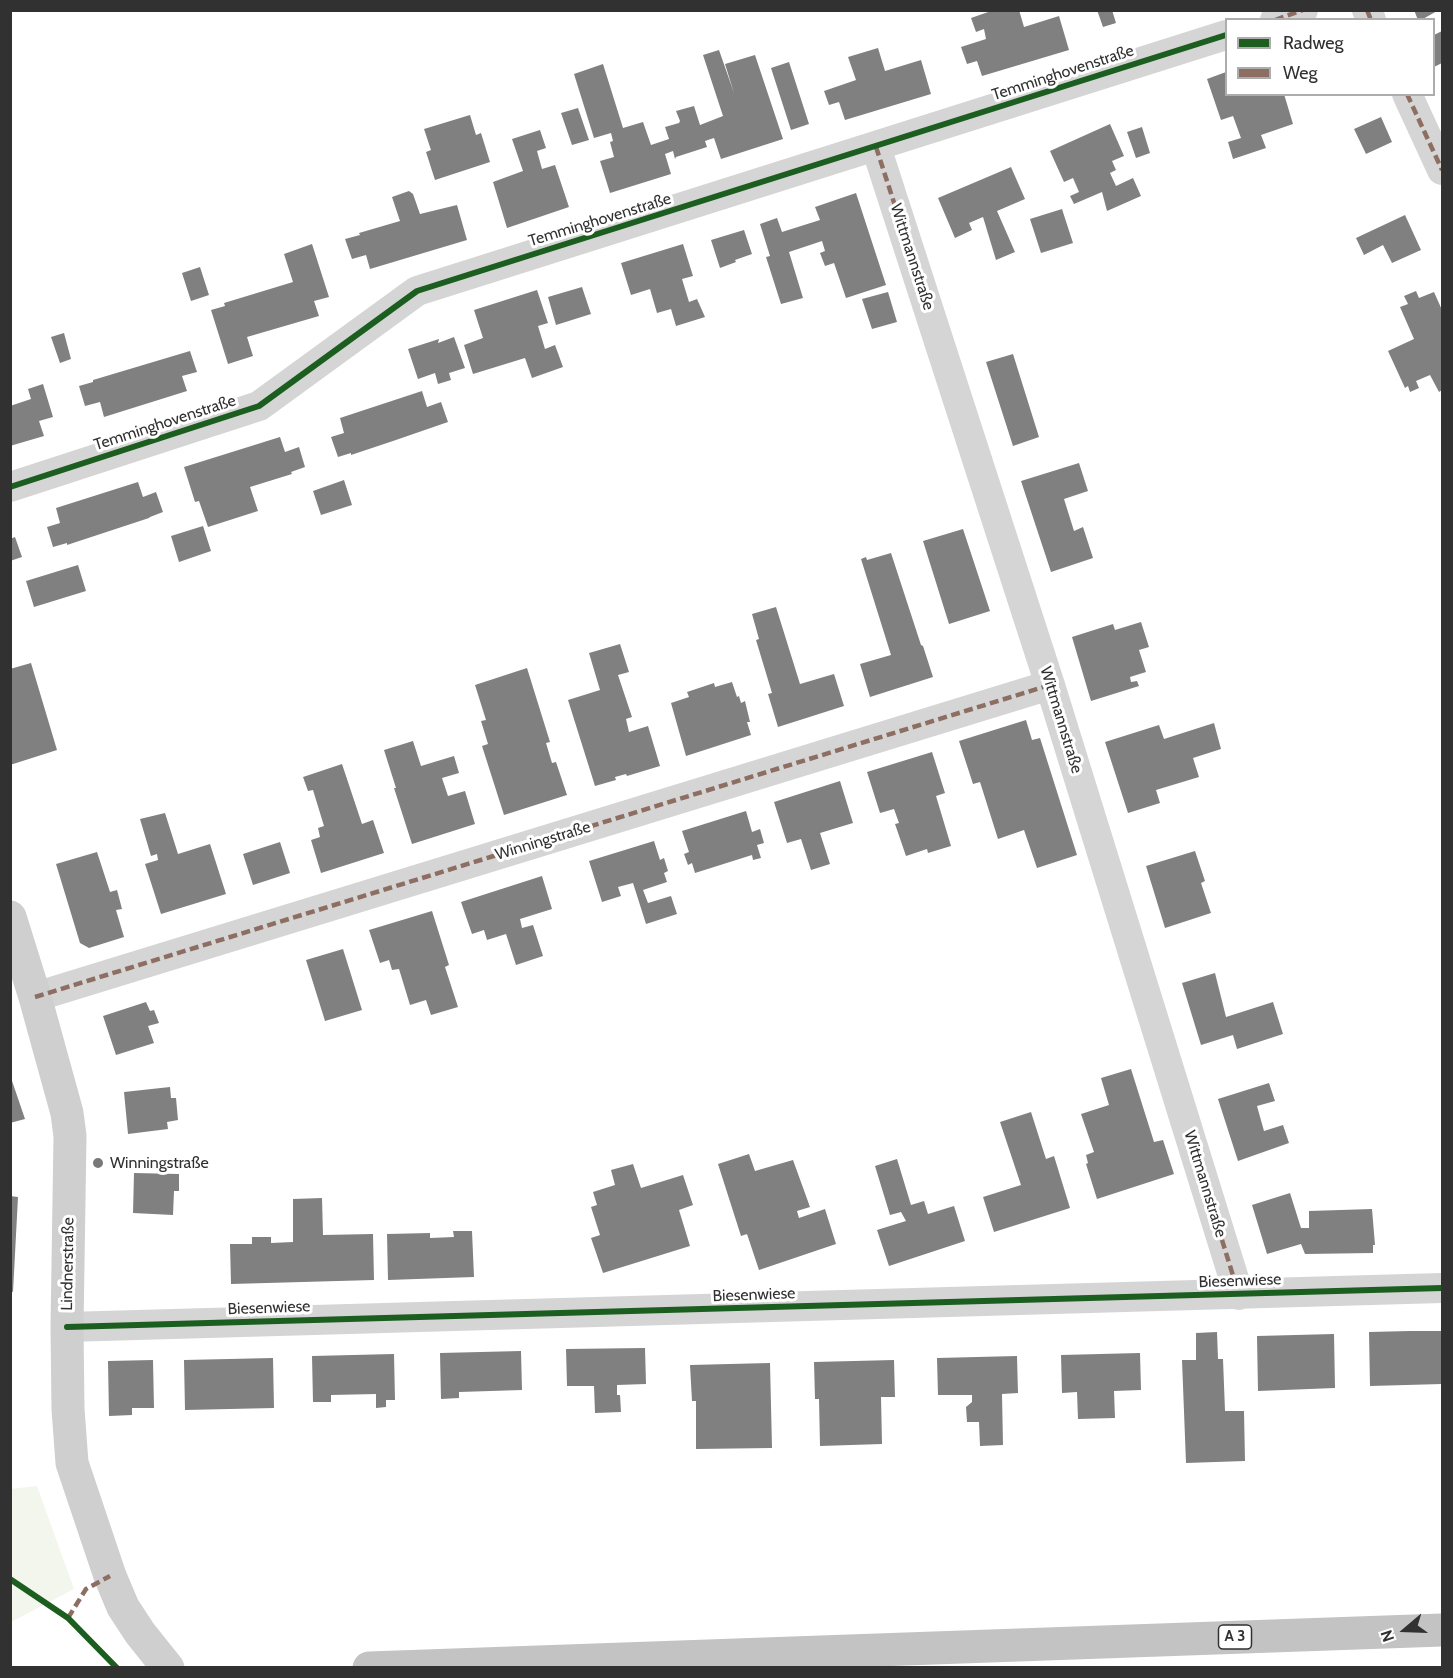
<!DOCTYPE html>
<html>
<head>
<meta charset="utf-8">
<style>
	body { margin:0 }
	#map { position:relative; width:1453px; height:1678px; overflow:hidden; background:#fff; font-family:Cabin,sans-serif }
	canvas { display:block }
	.frame { position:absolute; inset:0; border:12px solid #313131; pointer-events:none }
	.legend { position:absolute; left:1225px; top:18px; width:210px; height:78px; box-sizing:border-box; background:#fff; border:2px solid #adadad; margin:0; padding:8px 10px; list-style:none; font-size:18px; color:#313131 }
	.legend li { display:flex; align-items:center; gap:12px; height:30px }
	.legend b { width:30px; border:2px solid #adadad }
	.north { position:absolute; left:1375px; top:1600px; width:60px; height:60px; -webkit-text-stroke:4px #fff; paint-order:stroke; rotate:251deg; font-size:16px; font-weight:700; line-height:24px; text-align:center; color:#313131 }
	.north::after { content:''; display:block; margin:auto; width:21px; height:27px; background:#313131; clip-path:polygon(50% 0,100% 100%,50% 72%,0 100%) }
</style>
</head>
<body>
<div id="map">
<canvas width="1453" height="1678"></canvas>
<div class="frame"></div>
<ul class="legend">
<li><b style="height:8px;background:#1b5e20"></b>Radweg</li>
<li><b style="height:8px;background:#8d6e63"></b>Weg</li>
</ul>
<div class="north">N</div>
</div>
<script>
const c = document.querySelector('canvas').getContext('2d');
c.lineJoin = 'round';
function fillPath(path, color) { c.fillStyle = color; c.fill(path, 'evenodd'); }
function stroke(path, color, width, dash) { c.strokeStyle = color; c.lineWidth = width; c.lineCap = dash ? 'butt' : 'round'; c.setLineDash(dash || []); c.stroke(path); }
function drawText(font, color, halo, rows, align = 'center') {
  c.font = font + ' Cabin,sans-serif'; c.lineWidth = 6; c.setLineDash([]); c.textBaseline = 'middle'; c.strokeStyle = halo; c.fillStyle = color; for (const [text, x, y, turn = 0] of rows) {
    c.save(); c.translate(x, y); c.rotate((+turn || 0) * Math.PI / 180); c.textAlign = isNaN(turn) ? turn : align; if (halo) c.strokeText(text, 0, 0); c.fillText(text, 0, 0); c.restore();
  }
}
fillPath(new Path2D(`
	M 37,1486 L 74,1589 L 11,1622 L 11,1489 Z`), '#f2f6ed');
fillPath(new Path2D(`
	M 994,10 L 1019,10 L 1024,27 L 1059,16 L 1069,50 L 982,76 L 977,61 L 967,64 L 961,47 L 986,39 L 984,29 L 976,32 L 971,18 Z
	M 1097,10 L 1112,10 L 1116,23 L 1103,27 Z
	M 1414,10 L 1439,10 L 1421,20 L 1418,20 Z
	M 1442,31 L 1442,63 L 1434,67 L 1434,35 Z
	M 878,48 L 885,71 L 921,60 L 931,94 L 845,120 L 839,102 L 829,105 L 824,91 L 856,80 L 848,57 Z
	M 719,50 L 734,93 L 725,64 L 755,55 L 783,139 L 721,159 L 714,138 L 705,141 L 707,147 L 676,157 L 675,159 L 673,151 L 665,154 L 671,174 L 610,193 L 600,161 L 614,157 L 610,142 L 613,141 L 611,133 L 594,138 L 574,74 L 603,64 L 623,128 L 643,122 L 651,145 L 669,139 L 665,127 L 679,123 L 680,121 L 676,111 L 694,106 L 700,125 L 723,116 L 703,55 Z
	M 789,62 L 809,124 L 791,130 L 771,68 Z
	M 1226,72 L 1226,94 L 1284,94 L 1293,124 L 1261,135 L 1266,148 L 1233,159 L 1228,142 L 1241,138 L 1233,116 L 1221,120 L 1207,79 Z
	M 578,108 L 589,140 L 572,145 L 561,113 Z
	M 470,115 L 476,135 L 481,133 L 490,162 L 435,180 L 426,152 L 431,150 L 424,129 Z
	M 1381,117 L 1392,142 L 1366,154 L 1354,129 Z
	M 1110,124 L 1124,156 L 1112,161 L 1116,170 L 1110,173 L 1116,186 L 1133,178 L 1141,196 L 1107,211 L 1102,192 L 1074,204 L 1070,196 L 1079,192 L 1073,178 L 1064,182 L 1050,151 Z
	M 1142,127 L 1150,153 L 1136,158 L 1127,132 Z
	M 540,130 L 546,148 L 537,151 L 542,169 L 555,165 L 569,207 L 507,228 L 493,182 L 523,171 L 512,139 Z
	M 1011,167 L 1025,199 L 997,211 L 1015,252 L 996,260 L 983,217 L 969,223 L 972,230 L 955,238 L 938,198 Z
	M 409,191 L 413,194 L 420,214 L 457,205 L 467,240 L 370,269 L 366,255 L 352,259 L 345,239 L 360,235 L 359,233 L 400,221 L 392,197 Z
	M 856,193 L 886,285 L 846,298 L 834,263 L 825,266 L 820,253 L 825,251 L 822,241 L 789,252 L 803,298 L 781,304 L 766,257 L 770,256 L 760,224 L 777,218 L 782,232 L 820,220 L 815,207 Z
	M 1062,209 L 1073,243 L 1041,253 L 1030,219 Z
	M 1405,215 L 1421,250 L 1392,263 L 1383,245 L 1364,255 L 1356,238 Z
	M 744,230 L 752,254 L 735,260 L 736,262 L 720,268 L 711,240 Z
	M 312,244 L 329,297 L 314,301 L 319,316 L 247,337 L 253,356 L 228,364 L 211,310 L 225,306 L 224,303 L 293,282 L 284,254 Z
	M 683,244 L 693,276 L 682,279 L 689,302 L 697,299 L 705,317 L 676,326 L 671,309 L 657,313 L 650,289 L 631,295 L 621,263 Z
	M 200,267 L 209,295 L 191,301 L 182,273 Z
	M 582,287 L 591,314 L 556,325 L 548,297 Z
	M 537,290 L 548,323 L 538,326 L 545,349 L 555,345 L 563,367 L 532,378 L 525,358 L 473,374 L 464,345 L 483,338 L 474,310 Z
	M 1416,291 L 1419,298 L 1434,292 L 1442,310 L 1442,390 L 1439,392 L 1430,375 L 1416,381 L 1419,388 L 1410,392 L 1408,386 L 1405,388 L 1388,351 L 1414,339 L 1400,307 L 1408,304 L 1404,296 Z
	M 888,292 L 897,322 L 872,329 L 862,299 Z
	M 64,333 L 71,359 L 60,363 L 51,337 Z
	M 454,337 L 465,368 L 449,373 L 451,380 L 438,384 L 435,373 L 418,379 L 408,349 L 439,339 L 438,343 Z
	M 190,351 L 197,372 L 182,376 L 187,391 L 104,417 L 100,402 L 85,406 L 79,386 L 93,382 L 93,380 Z
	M 1013,354 L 1039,437 L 1013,446 L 986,362 Z
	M 43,384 L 53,417 L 39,421 L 44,436 L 10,446 L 10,406 L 31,399 L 28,389 Z
	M 422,391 L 427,407 L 441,402 L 448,422 L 393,441 L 351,455 L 351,453 L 338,457 L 331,437 L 344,433 L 340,418 Z
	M 280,437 L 285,452 L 299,447 L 305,467 L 291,472 L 292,474 L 250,487 L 258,511 L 208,527 L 199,501 L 195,502 L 184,467 Z
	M 1079,463 L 1088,491 L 1064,499 L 1074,531 L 1083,527 L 1093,558 L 1051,572 L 1021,481 Z
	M 344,480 L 352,505 L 321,515 L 313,491 Z
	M 138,482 L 143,497 L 156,492 L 163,512 L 150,517 L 149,518 L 67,545 L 67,543 L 53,547 L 47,527 L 60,523 L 56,508 Z
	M 203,526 L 211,551 L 179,562 L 171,536 Z
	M 963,529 L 990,611 L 949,624 L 923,541 Z
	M 15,537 L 22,557 L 10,561 L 10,539 Z
	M 891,553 L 921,645 L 923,646 L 933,677 L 870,697 L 860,664 L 891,655 L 861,559 L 866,557 L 867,560 Z
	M 78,565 L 86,591 L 34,607 L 26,581 Z
	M 776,607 L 800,684 L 834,674 L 844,706 L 778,727 L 768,694 L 772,693 L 756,640 L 759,639 L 752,614 Z
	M 1141,622 L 1149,647 L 1139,650 L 1146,672 L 1130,677 L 1131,682 L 1137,681 L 1139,686 L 1091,701 L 1072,637 L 1113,624 L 1115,630 Z
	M 620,644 L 629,672 L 618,675 L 632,717 L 626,719 L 629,732 L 648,726 L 660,766 L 627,776 L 626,774 L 615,777 L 616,780 L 595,786 L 568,700 L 600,690 L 589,653 Z
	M 31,663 L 57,750 L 10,765 L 10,669 Z
	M 527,668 L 550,742 L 546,743 L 552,763 L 556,762 L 567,795 L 504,815 L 482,746 L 488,744 L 481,721 L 486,720 L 475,685 Z
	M 732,682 L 737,697 L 739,696 L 741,703 L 745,701 L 750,722 L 747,722 L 751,735 L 686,756 L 671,703 L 689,697 L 687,692 L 714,683 L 715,687 Z
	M 1026,720 L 1032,740 L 1040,738 L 1077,855 L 1037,868 L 1024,830 L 998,839 L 980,782 L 973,784 L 959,741 Z
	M 1214,723 L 1221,749 L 1193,758 L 1199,777 L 1156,790 L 1160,803 L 1128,813 L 1105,742 L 1159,725 L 1164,739 Z
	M 413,741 L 421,766 L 454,756 L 459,773 L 442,778 L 448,796 L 465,791 L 475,824 L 412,844 L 394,788 L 396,788 L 384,750 Z
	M 932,752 L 945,793 L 936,796 L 951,846 L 928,853 L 927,849 L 906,856 L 895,824 L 899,823 L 894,809 L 880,813 L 867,772 Z
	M 342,764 L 362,824 L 373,820 L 384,853 L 321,873 L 311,840 L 320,837 L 318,828 L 324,826 L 313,790 L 308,791 L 303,777 Z
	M 840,781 L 853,823 L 820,833 L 830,864 L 811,870 L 801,839 L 787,843 L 774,802 Z
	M 746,811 L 752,832 L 760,829 L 764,843 L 757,845 L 761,858 L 753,860 L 752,855 L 695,873 L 692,863 L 688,865 L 684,854 L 689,852 L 682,831 Z
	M 165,813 L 178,854 L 210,844 L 226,894 L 161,914 L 145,864 L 158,860 L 157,854 L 151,856 L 140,819 Z
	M 654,841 L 660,860 L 664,858 L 668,871 L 664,873 L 667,882 L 643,890 L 648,903 L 671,896 L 677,914 L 646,924 L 633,883 L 618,887 L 621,896 L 602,902 L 589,861 Z
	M 280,842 L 290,873 L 253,885 L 243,854 Z
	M 1195,851 L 1205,881 L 1201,883 L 1211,913 L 1165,928 L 1146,866 Z
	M 97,852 L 110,892 L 117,890 L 122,909 L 116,910 L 124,937 L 89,948 L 80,943 L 56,864 Z
	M 542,876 L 552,909 L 520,919 L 522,928 L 533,925 L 543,956 L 516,965 L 506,934 L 487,940 L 484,930 L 472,934 L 461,902 Z
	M 432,911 L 449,965 L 445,967 L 458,1007 L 431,1015 L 426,1000 L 410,1005 L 399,969 L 392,970 L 389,960 L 380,963 L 369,930 Z
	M 343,949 L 362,1010 L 325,1021 L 306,960 Z
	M 1215,973 L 1226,1017 L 1273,1002 L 1283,1034 L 1237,1049 L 1233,1035 L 1201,1045 L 1182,983 Z
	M 146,1002 L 150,1011 L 154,1010 L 159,1023 L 148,1026 L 154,1043 L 116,1055 L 103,1016 Z
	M 1131,1069 L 1154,1142 L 1163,1140 L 1174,1174 L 1097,1199 L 1086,1164 L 1088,1163 L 1086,1155 L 1094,1152 L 1081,1114 L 1109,1105 L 1101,1078 Z
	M 10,1075 L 25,1119 L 10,1123 Z
	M 1269,1083 L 1275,1101 L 1257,1106 L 1264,1131 L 1283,1125 L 1289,1143 L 1238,1161 L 1218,1099 Z
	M 170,1087 L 171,1098 L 176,1098 L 178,1120 L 167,1122 L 168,1129 L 128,1134 L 124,1092 Z
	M 1031,1112 L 1046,1159 L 1054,1156 L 1070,1208 L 994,1232 L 983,1197 L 1021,1185 L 1000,1122 Z
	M 749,1154 L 755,1171 L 793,1160 L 810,1207 L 797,1211 L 799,1218 L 825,1209 L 836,1244 L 759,1270 L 747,1234 L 759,1230 L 741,1236 L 718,1164 Z
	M 897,1159 L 911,1205 L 924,1201 L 928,1214 L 954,1206 L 965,1241 L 889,1266 L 877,1230 L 906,1221 L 901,1212 L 890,1215 L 875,1166 Z
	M 633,1164 L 641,1188 L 683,1175 L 693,1205 L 679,1210 L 690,1246 L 603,1273 L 591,1238 L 600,1235 L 591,1207 L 597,1205 L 593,1192 L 615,1185 L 611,1170 Z
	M 134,1173 L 179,1174 L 179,1191 L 174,1191 L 173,1215 L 133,1213 Z
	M 1290,1193 L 1301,1228 L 1309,1228 L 1309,1211 L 1372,1209 L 1375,1245 L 1373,1245 L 1373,1253 L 1305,1254 L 1301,1244 L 1267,1254 L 1252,1205 Z
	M 10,1196 L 18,1197 L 13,1292 L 10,1291 Z
	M 322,1198 L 323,1235 L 373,1234 L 374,1280 L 231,1284 L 230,1244 L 252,1244 L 252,1237 L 271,1237 L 271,1243 L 293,1242 L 293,1199 Z
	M 453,1231 L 472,1231 L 474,1277 L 388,1280 L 387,1234 L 430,1233 L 430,1238 L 454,1237 Z
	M 1410,1331 L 1442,1331 L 1442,1384 L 1370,1386 L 1369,1332 Z
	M 1217,1332 L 1218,1359 L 1223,1359 L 1225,1411 L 1244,1411 L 1245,1461 L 1186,1463 L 1182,1360 L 1196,1360 L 1196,1333 Z
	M 1334,1334 L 1335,1388 L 1258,1391 L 1257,1336 Z
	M 645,1348 L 646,1384 L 617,1385 L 617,1395 L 620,1395 L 621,1412 L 595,1413 L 594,1386 L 567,1386 L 566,1349 Z
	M 521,1351 L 522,1390 L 459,1392 L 459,1398 L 441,1399 L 440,1353 Z
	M 1140,1353 L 1141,1390 L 1114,1391 L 1115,1418 L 1078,1419 L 1077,1392 L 1062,1393 L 1061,1355 Z
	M 394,1354 L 395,1400 L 386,1400 L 386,1407 L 376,1408 L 376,1394 L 331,1395 L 331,1402 L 313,1402 L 312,1356 Z
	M 1017,1356 L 1018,1393 L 1002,1394 L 1003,1445 L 980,1446 L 979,1422 L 967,1422 L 966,1407 L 972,1402 L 972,1395 L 938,1395 L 937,1358 Z
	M 273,1358 L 274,1408 L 185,1410 L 184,1360 Z
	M 153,1360 L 154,1408 L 132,1408 L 132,1415 L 109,1416 L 108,1361 Z
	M 894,1360 L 895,1397 L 881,1397 L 882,1444 L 820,1446 L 819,1399 L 815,1399 L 814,1362 Z
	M 770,1363 L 772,1448 L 696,1449 L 696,1401 L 692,1401 L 690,1365 Z`), '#808080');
stroke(new Path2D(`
	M 1367,10 L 1371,20
	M 1275,20 L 1303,10
	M 1407,94 L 1442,170
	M 876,147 L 1050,685 L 1239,1295
	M 10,487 L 259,406 L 417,291 L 1226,35
	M 35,997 L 1050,685
	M 67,1327 L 1442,1288`), '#d5d5d5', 30);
stroke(new Path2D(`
	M 10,917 L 35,997 L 67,1113 L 70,1136 L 67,1327 L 68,1409 L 72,1463 L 110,1576 L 123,1607 L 140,1633 L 168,1668`), '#cfcfcf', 33);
stroke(new Path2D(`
	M 369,1668 L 1442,1630`), '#c3c3c3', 33);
stroke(new Path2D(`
	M 1367,10 L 1371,20
	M 1275,20 L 1303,10
	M 1407,94 L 1442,170
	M 876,147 L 910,252
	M 35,997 L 1050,685
	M 1218,1227 L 1239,1295
	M 68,1618 L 86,1589 L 110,1576`), '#8d6e63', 4.5, [9, 4.5]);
stroke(new Path2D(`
	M 10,487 L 259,406 L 417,291 L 1226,35
	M 67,1327 L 1442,1288
	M 10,1579 L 68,1618 L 117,1668`), '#1b5e20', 6);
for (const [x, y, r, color] of [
	[98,1163,6,"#797979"]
]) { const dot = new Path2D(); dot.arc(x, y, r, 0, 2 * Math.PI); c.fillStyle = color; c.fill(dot); stroke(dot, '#fff', 2); }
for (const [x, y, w] of [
	[1235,1637,33]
]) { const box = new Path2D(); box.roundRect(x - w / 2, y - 12, w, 24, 4.5); c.fillStyle = '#fff'; c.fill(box); stroke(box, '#313131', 1.5); }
drawText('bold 15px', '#313131', null, [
	["A 3",1235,1637]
]);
drawText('16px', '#313131', '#fff', [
	["Temminghovenstraße",1063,73,-18],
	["Temminghovenstraße",600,220,-17],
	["Wittmannstraße",912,257,72],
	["Temminghovenstraße",165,423,-18],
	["Wittmannstraße",1061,720,73],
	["Winningstraße",543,841,-17],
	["Wittmannstraße",1205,1184,73],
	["Lindnerstraße",68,1264,-89],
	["Biesenwiese",1240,1281,-2],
	["Biesenwiese",754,1295,-2],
	["Biesenwiese",269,1308,-2]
]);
drawText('16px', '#313131', '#fff', [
	["Winningstraße",110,1163]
], 'left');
</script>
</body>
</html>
